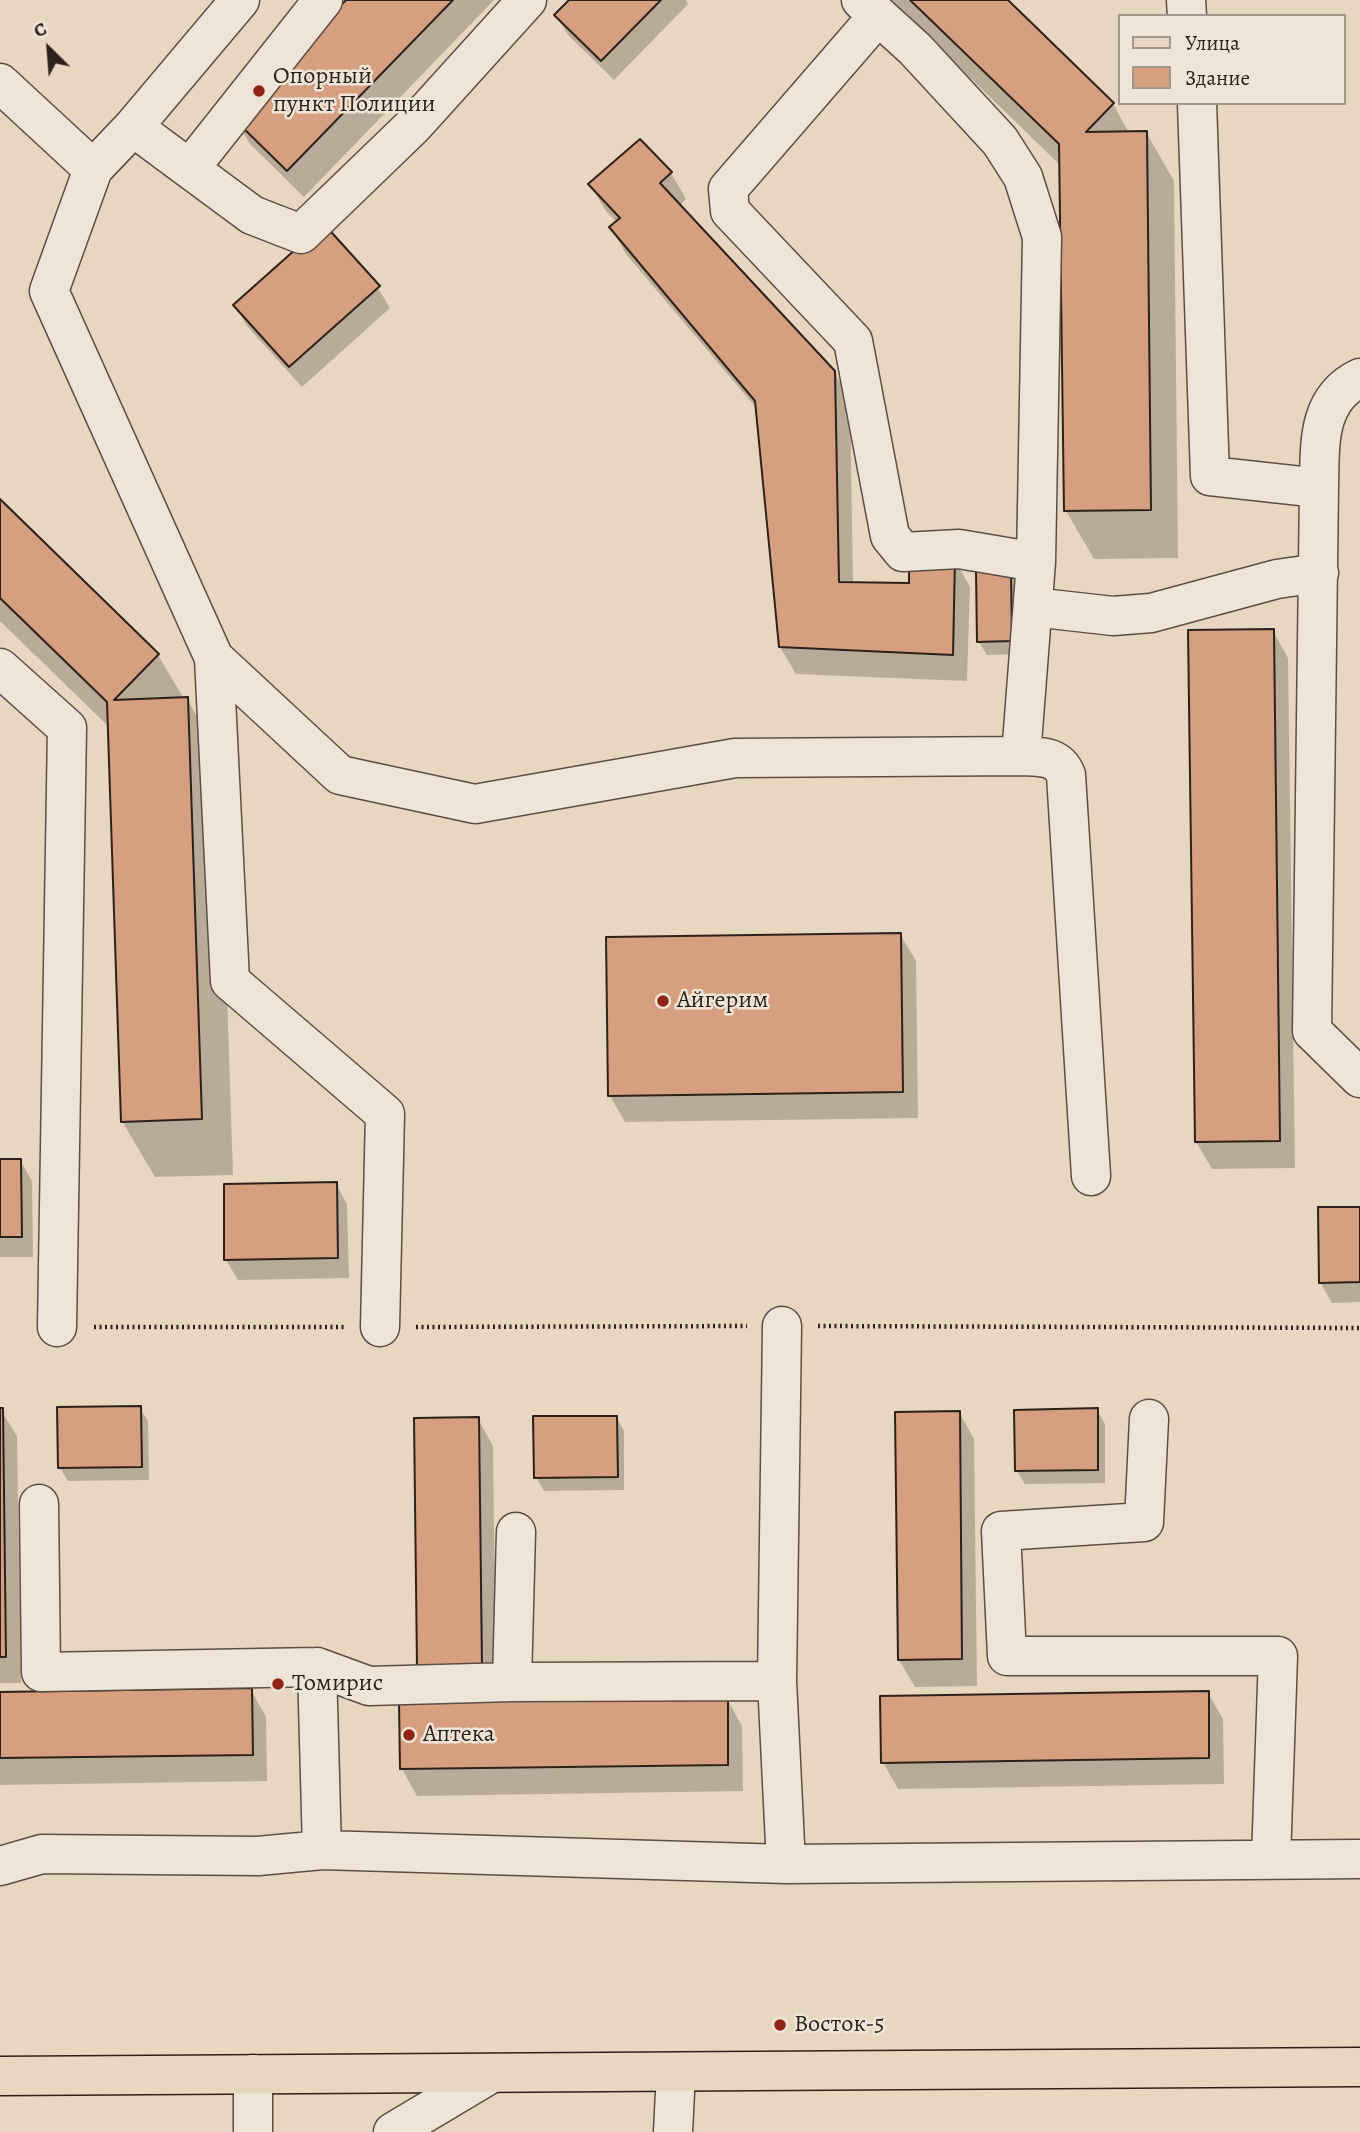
<!DOCTYPE html>
<html>
<head>
<meta charset="utf-8">
<style>
	body { margin:0 }
	#map { position:relative; width:1360px; height:2132px; overflow:hidden; background:#e7d7c0; font-family:Alegreya,serif }
	canvas { display:block }
	.legend { position:absolute; left:1118px; top:14px; width:228px; height:91px; box-sizing:border-box; background:#efe5d6; border:2px solid #a1978c; margin:0; padding:9px 12px; list-style:none; font-size:21px; color:#2d211c }
	.legend li { display:flex; align-items:center; gap:14px; height:35px }
	.legend b { width:35px; border:2px solid #a1978c }
	.north { position:absolute; left:14px; top:14px; width:70px; height:70px; -webkit-text-stroke:5px #efe5d6; paint-order:stroke; rotate:335deg; font-size:19px; font-weight:700; line-height:28px; text-align:center; color:#2d211c }
	.north::after { content:''; display:block; margin:auto; width:24px; height:32px; background:#2d211c; clip-path:polygon(50% 0,100% 100%,50% 72%,0 100%) }
</style>
</head>
<body>
<div id="map">
<canvas width="1360" height="2132"></canvas>
<ul class="legend">
<li><b style="height:9px;background:#e7d7c0"></b>Улица</li>
<li><b style="height:19px;background:#d59f80"></b>Здание</li>
</ul>
<div class="north">С</div>
</div>
<script>
const c = document.querySelector('canvas').getContext('2d');
c.lineJoin = 'round';
function fillPath(path, color) { c.fillStyle = color; c.fill(path, 'evenodd'); }
function stroke(path, color, width, dash) { c.strokeStyle = color; c.lineWidth = width; c.lineCap = dash ? 'butt' : 'round'; c.setLineDash(dash || []); c.stroke(path); }
function drawText(font, color, halo, rows, align = 'center') {
  c.font = font + ' Alegreya,serif'; c.lineWidth = 5; c.setLineDash([]); c.textBaseline = 'middle'; c.strokeStyle = halo; c.fillStyle = color; for (const [text, x, y, turn = 0] of rows) {
    c.save(); c.translate(x, y); c.rotate((+turn || 0) * Math.PI / 180); c.textAlign = isNaN(turn) ? turn : align; if (halo) c.strokeText(text, 0, 0); c.fillText(text, 0, 0); c.restore();
  }
}
fillPath(new Path2D(`
	M 349,0 L 494,0 L 304,197 L 250,144 L 234,118 Z
	M 571,0 L 686,0 L 688,4 L 614,80 L 568,35 L 556,15 Z
	M 890,0 L 1006,0 L 1113,104 L 1129,133 L 1146,132 L 1174,181 L 1178,558 L 1094,559 L 1066,511 L 1061,166 Z
	M 671,173 L 686,199 L 679,206 L 834,372 L 850,400 L 853,584 L 911,585 L 955,560 L 970,587 L 967,681 L 796,674 L 780,647 L 758,410 L 626,254 L 611,228 L 617,223 L 606,211 L 590,185 Z
	M 324,226 L 378,288 L 390,308 L 302,387 L 247,326 L 235,305 Z
	M 0,502 L 158,655 L 184,699 L 187,699 L 219,755 L 233,1175 L 155,1177 L 122,1121 L 109,727 L 0,621 Z
	M 1010,573 L 1018,587 L 1018,654 L 987,655 L 979,642 Z
	M 1273,631 L 1288,658 L 1295,1168 L 1212,1169 L 1196,1142 Z
	M 900,934 L 916,961 L 918,1118 L 625,1122 L 610,1096 Z
	M 20,1160 L 32,1181 L 33,1257 L 0,1257 L 0,1161 Z
	M 336,1184 L 347,1204 L 349,1278 L 238,1280 L 226,1260 Z
	M 1360,1208 L 1360,1302 L 1332,1303 L 1320,1282 Z
	M 140,1408 L 148,1421 L 149,1480 L 68,1481 L 60,1468 Z
	M 0,1409 L 17,1436 L 21,1683 L 0,1683 Z
	M 1097,1410 L 1105,1424 L 1105,1483 L 1025,1484 L 1017,1471 Z
	M 959,1412 L 974,1439 L 977,1686 L 915,1687 L 899,1660 Z
	M 616,1417 L 624,1431 L 624,1490 L 544,1491 L 536,1477 Z
	M 478,1419 L 493,1446 L 496,1693 L 419,1667 Z
	M 251,1690 L 266,1717 L 267,1781 L 0,1785 L 0,1693 Z
	M 1208,1693 L 1223,1719 L 1224,1784 L 898,1789 L 883,1762 Z
	M 727,1699 L 742,1726 L 743,1791 L 417,1796 L 402,1769 Z`), '#0003');
const building = new Path2D(`
	M 346,0 L 453,0 L 287,171 L 232,117 Z
	M 569,0 L 661,0 L 601,61 L 554,15 Z
	M 910,0 L 1008,0 L 1114,103 L 1086,132 L 1147,131 L 1151,510 L 1064,511 L 1059,144 Z
	M 640,139 L 672,172 L 660,183 L 835,371 L 839,582 L 909,583 L 909,559 L 955,559 L 953,655 L 779,647 L 755,401 L 609,227 L 620,218 L 588,184 Z
	M 324,224 L 380,286 L 289,367 L 233,305 Z
	M 0,499 L 159,654 L 114,700 L 188,697 L 202,1119 L 121,1122 L 107,702 L 0,598 Z
	M 976,571 L 1011,571 L 1012,641 L 977,642 Z
	M 1274,629 L 1280,1141 L 1195,1142 L 1188,630 Z
	M 901,933 L 903,1092 L 608,1096 L 606,937 Z
	M 0,1159 L 21,1159 L 22,1237 L 0,1237 Z
	M 337,1182 L 338,1258 L 224,1260 L 224,1184 Z
	M 1318,1207 L 1360,1207 L 1360,1282 L 1319,1283 Z
	M 141,1406 L 142,1467 L 58,1468 L 57,1407 Z
	M 0,1408 L 3,1408 L 6,1657 L 0,1657 Z
	M 1098,1408 L 1098,1470 L 1015,1471 L 1014,1410 Z
	M 960,1411 L 962,1659 L 898,1660 L 895,1412 Z
	M 533,1416 L 617,1416 L 618,1477 L 534,1478 Z
	M 479,1417 L 482,1666 L 417,1667 L 414,1418 Z
	M 252,1688 L 253,1755 L 0,1758 L 0,1692 Z
	M 1209,1691 L 1209,1758 L 881,1763 L 880,1696 Z
	M 728,1698 L 728,1765 L 400,1769 L 399,1702 Z`);
fillPath(building, '#d59f80');
stroke(building, '#2d211c', 2);
const minor = new Path2D(`
	M 861,0 L 915,49 L 1000,141 L 1023,177 L 1042,237 L 1036,562 L 1021,756
	M 1186,0 L 1187,16
	M 877,17 L 728,189 L 730,211 L 853,341 L 890,536 L 903,552 L 959,549 L 1036,562
	M 0,83 L 93,169 L 49,291 L 214,658 L 230,981 L 385,1114 L 380,1327
	M 1197,103 L 1210,476 L 1319,488 L 1312,1031 L 1360,1078
	M 133,127 L 252,215 L 301,234 L 413,126 L 527,0
	M 190,168 L 323,0
	M 93,169 L 133,127 L 240,0
	M 1319,488 C 1320,446 1316,399 1360,378
	M 1033,607 L 1113,616 L 1151,613 L 1277,579 L 1319,573
	M 214,658 L 340,775 L 475,804 L 735,758 L 1021,756 C 1040,757 1058,755 1066,775 L 1091,1176
	M 0,668 L 67,728 L 57,1327
	M 1149,1419 L 1144,1522 L 1001,1531 L 1007,1656 L 1278,1656 L 1271,1859
	M 516,1532 L 512,1682 L 777,1681 L 786,1864
	M 317,1667 L 369,1686 L 512,1682
	M 777,1681 L 782,1326
	M 322,1850 L 786,1864 L 1360,1859
	M 0,1866 L 42,1854 L 258,1856 L 322,1850 L 317,1667 L 41,1672 L 39,1504
	M 253,2074 L 253,2132
	M 393,2132 L 492,2073
	M 673,2132 L 676,2072`);
const major = new Path2D(`
	M 0,2076 L 1360,2067`);
stroke(minor, '#5c4e45', 41);
stroke(major, '#2d211c', 41);
stroke(new Path2D(`
	M 818,1326 L 1360,1328
	M 94,1327 L 344,1327
	M 416,1327 L 747,1326`), '#2d211c', 4.5, [2, 3.5]);
stroke(minor, '#efe5d6', 38);
stroke(major, '#e7d7c0', 38);
for (const [x, y, r, color] of [
	[259,91,7,"#8f2418"],
	[663,1001,7,"#8f2418"],
	[278,1684,7,"#8f2418"],
	[409,1735,7,"#8f2418"],
	[780,2025,7,"#8f2418"]
]) { const dot = new Path2D(); dot.arc(x, y, r, 0, 2 * Math.PI); c.fillStyle = color; c.fill(dot); stroke(dot, '#efe5d6', 2.5); }
drawText('24px', '#2d211c', '#efe5d6', [
	["Опорный",273,77],
	["пункт Полиции",273,105],
	["Айгерим",677,1001],
	["Томирис",292,1684],
	["Аптека",423,1735],
	["Восток-5",794,2025]
], 'left');
</script>
</body>
</html>
